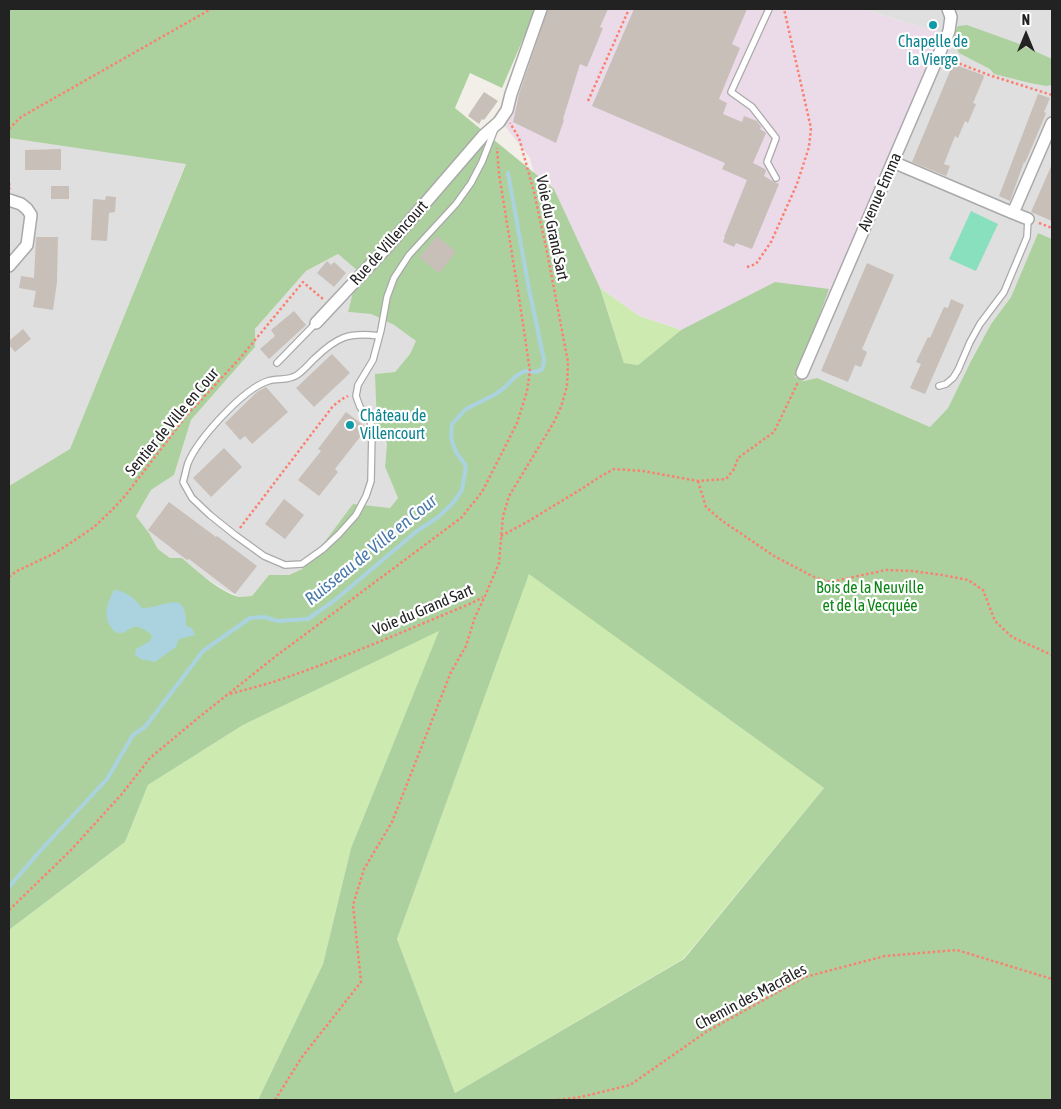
<!DOCTYPE html>
<html>
<head>
<meta charset="utf-8">
<style>
	body { margin:0 }
	#map { position:relative; width:1061px; height:1109px; overflow:hidden; background:#f2efe9; font-family:"Asap Condensed",sans-serif }
	canvas { display:block }
	.frame { position:absolute; inset:0; border:10px solid #222; pointer-events:none }
	.north { position:absolute; left:1001px; top:10px; width:50px; height:50px; -webkit-text-stroke:4px #fff; paint-order:stroke; rotate:0deg; font-size:14px; font-weight:700; line-height:20px; text-align:center; color:#222 }
	.north::after { content:''; display:block; margin:auto; width:18px; height:22px; background:#222; clip-path:polygon(50% 0,100% 100%,50% 72%,0 100%) }
</style>
</head>
<body>
<div id="map">
<canvas width="1061" height="1109"></canvas>
<div class="frame"></div>
<div class="north">N</div>
</div>
<script>
const c = document.querySelector('canvas').getContext('2d');
c.lineJoin = 'round';
function fillPath(path, color) { c.fillStyle = color; c.fill(path, 'evenodd'); }
function stroke(path, color, width, dash) { c.strokeStyle = color; c.lineWidth = width; c.lineCap = dash ? 'butt' : 'round'; c.setLineDash(dash || []); c.stroke(path); }
function drawText(font, color, halo, rows, align = 'center') {
  c.font = font + ' "Asap Condensed",sans-serif'; c.lineWidth = 4.5; c.setLineDash([]); c.textBaseline = 'middle'; c.strokeStyle = halo; c.fillStyle = color; for (const [text, x, y, turn = 0] of rows) {
    c.save(); c.translate(x, y); c.rotate((+turn || 0) * Math.PI / 180); c.textAlign = isNaN(turn) ? turn : align; if (halo) c.strokeText(text, 0, 0); c.fillText(text, 0, 0); c.restore();
  }
}
fillPath(new Path2D(`
	M 867,9 L 1052,9 L 1052,239 L 1038,233 L 1011,297 L 991,324 L 971,361 L 948,408 L 930,427 L 817,379 L 804,381 L 795,377 L 807,352 L 832,293 L 885,165 L 938,42 L 938,28 L 927,29 L 867,10 Z
	M 9,138 L 186,163 L 70,450 L 9,486 Z
	M 338,254 L 358,271 L 348,312 L 371,314 L 394,325 L 417,341 L 410,354 L 395,372 L 376,374 L 377,427 L 387,443 L 385,467 L 398,498 L 390,508 L 353,505 L 323,544 L 302,569 L 289,575 L 269,576 L 252,596 L 240,597 L 225,590 L 203,576 L 182,558 L 170,558 L 158,549 L 149,533 L 136,516 L 151,490 L 174,475 L 191,420 L 255,347 L 255,329 L 306,271 Z`), '#e0dfdf');
fillPath(new Path2D(`
	M 548,9 L 867,9 L 867,10 L 882,15 L 927,29 L 938,28 L 938,42 L 807,352 L 681,330 L 639,316 L 586,278 L 560,274 L 530,158 L 505,126 L 533,45 Z`), '#ebdbe8');
fillPath(new Path2D(`
	M 600,288 L 639,316 L 681,330 L 638,365 L 624,363 Z
	M 529,573 L 824,788 L 683,959 L 455,1093 L 397,939 Z
	M 440,630 L 351,848 L 323,964 L 258,1100 L 9,1100 L 9,930 L 125,842 L 148,785 L 243,725 Z`), '#cdebb0');
fillPath(new Path2D(`
	M 9,9 L 536,9 L 502,88 L 470,73 L 455,108 L 554,189 L 600,288 L 624,363 L 638,365 L 681,330 L 775,282 L 829,289 L 817,322 L 795,377 L 804,381 L 817,378 L 930,427 L 948,408 L 971,361 L 991,324 L 1011,297 L 1038,233 L 1052,239 L 1052,1100 L 258,1100 L 323,964 L 351,848 L 439,631 L 243,725 L 148,785 L 125,842 L 9,930 L 9,486 L 70,449 L 186,164 L 9,138 ZM 338,254 L 358,271 L 348,312 L 371,314 L 394,325 L 416,341 L 410,354 L 395,372 L 375,374 L 377,427 L 387,443 L 385,467 L 398,498 L 390,508 L 353,504 L 323,544 L 302,569 L 289,575 L 269,575 L 252,596 C 248,596 243,597 240,597 C 222,594 196,570 182,558 L 170,558 L 158,549 L 149,533 L 136,516 L 151,490 L 174,475 L 191,420 L 255,347 L 255,329 L 306,271 ZM 529,574 L 824,788 L 684,959 L 455,1093 L 397,939 Z
	M 967,25 L 1017,43 L 1052,59 L 1052,85 L 1046,86 L 1030,83 L 994,74 L 990,69 L 959,53 L 952,38 L 958,26 Z`), '#add19e');
fillPath(new Path2D(`
	M 971,211 L 998,224 L 976,271 L 949,259 Z`), '#88e0be');
fillPath(new Path2D(`
	M 114,590 C 124,590 136,599 142,608 C 164,609 187,586 186,626 L 192,628 L 195,635 L 179,639 L 176,647 L 155,662 L 141,659 L 135,655 L 136,649 L 150,641 L 152,635 C 148,632 143,628 138,627 C 130,625 128,633 120,633 C 116,633 113,631 111,627 C 102,615 108,603 114,590 Z`), '#aad3df');
stroke(new Path2D(`
	M 9,887 L 40,851 L 107,779 L 133,735 L 145,727 L 203,651 L 250,618 L 264,617 L 278,621 L 308,619 L 335,600 L 417,531 L 437,518 L 453,503 L 462,490 L 466,466 L 456,452 L 451,438 L 452,424 L 466,409 L 494,395 L 504,388 L 515,377 L 521,373 L 525,371 L 535,372 L 541,370 L 543,367 L 544,360 L 529,289 L 508,173`), '#aad3df', 4);
fillPath(new Path2D(`
	M 548,9 L 608,9 L 600,27 L 603,28 L 587,67 L 580,64 L 563,119 L 564,120 L 556,143 L 513,122 L 519,94 Z
	M 634,9 L 747,9 L 732,44 L 740,48 L 719,99 L 727,103 L 723,114 L 742,122 L 744,116 L 757,121 L 761,127 L 760,129 L 766,133 L 753,163 L 765,169 L 766,171 L 764,176 L 774,182 L 779,184 L 752,249 L 736,243 L 734,247 L 723,242 L 725,237 L 724,237 L 747,180 L 722,169 L 725,163 L 592,106 Z
	M 953,64 L 983,75 L 984,77 L 973,103 L 976,104 L 968,123 L 965,121 L 958,138 L 955,136 L 944,164 L 950,166 L 946,176 L 912,162 Z
	M 484,92 L 498,101 L 484,120 L 482,119 L 479,124 L 468,116 L 471,111 Z
	M 1038,94 L 1050,98 L 1044,112 L 1046,113 L 1042,123 L 1025,163 L 1024,162 L 1010,201 L 999,196 Z
	M 61,149 L 61,170 L 25,170 L 25,150 Z
	M 1052,164 L 1052,221 L 1031,212 Z
	M 51,186 L 69,186 L 69,199 L 51,199 Z
	M 106,196 L 116,197 L 115,212 L 109,213 L 107,241 L 91,240 L 93,199 L 105,200 Z
	M 437,236 L 456,252 L 439,273 L 419,257 Z
	M 36,237 L 58,237 L 57,282 L 53,310 L 33,307 L 36,291 L 19,288 L 21,276 L 34,278 Z
	M 327,261 L 331,265 L 334,262 L 346,273 L 334,287 L 317,273 Z
	M 867,263 L 894,275 L 862,349 L 867,352 L 861,367 L 855,365 L 848,382 L 821,371 Z
	M 951,299 L 964,305 L 925,394 L 910,388 L 921,364 L 916,362 L 928,337 L 930,338 L 944,307 L 948,308 Z
	M 294,311 L 306,325 L 269,359 L 260,349 L 275,336 L 271,330 Z
	M 23,329 L 31,339 L 15,352 L 9,345 L 9,341 Z
	M 332,354 L 350,373 L 314,407 L 296,388 Z
	M 266,387 L 288,412 L 252,444 L 245,436 L 240,440 L 225,423 L 257,392 Z
	M 346,412 L 367,428 L 335,469 L 338,472 L 319,496 L 298,480 L 321,451 L 318,449 Z
	M 224,448 L 242,467 L 211,497 L 193,478 Z
	M 284,499 L 304,515 L 285,539 L 265,524 Z
	M 169,502 L 216,537 L 217,536 L 257,566 L 235,594 L 189,559 L 187,560 L 148,530 Z`), '#c7bfb8');
const lane = new Path2D(`
	M 769,9 L 731,92 L 752,107 L 776,138 L 767,162 L 776,178
	M 379,336 C 348,332 337,337 314,359 C 309,364 303,371 297,375 C 288,381 278,378 268,381 C 243,389 198,439 188,463 C 186,469 185,476 183,482 L 192,498 L 210,515 L 235,535 L 264,556 L 285,565 L 302,564 L 323,549 L 339,534 L 356,515 L 366,496 L 371,481 L 372,430 L 370,421 L 360,407 L 356,396 L 358,385 L 373,360 L 381,330 L 387,297 L 394,278 L 409,255 L 456,204 L 471,183 L 482,162 L 494,131
	M 277,363 L 316,323
	M 939,386 L 946,384 L 953,378 L 958,370 L 970,342 L 980,324 L 1004,292 L 1027,237 L 1028,219`);
const street = new Path2D(`
	M 893,162 L 1013,213 L 1052,123
	M 9,200 L 21,204 L 27,209 L 31,215 L 27,245 L 9,266
	M 1013,213 L 1028,219
	M 316,323 L 389,245 L 483,136 L 499,122 L 507,110 L 511,94 L 541,9
	M 802,373 L 949,31 L 951,17 L 948,9`);
stroke(lane, '#a9a9a9', 8);
stroke(street, '#a9a9a9', 14);
stroke(new Path2D(`
	M 950,60 L 989,75 L 1052,95
	M 588,101 L 629,9
	M 9,129 L 21,117 L 211,9
	M 9,183 L 10,189
	M 1039,223 L 1052,228
	M 747,267 L 756,264 L 771,242 L 797,184 L 809,147 L 811,128 L 784,9
	M 698,481 L 706,507 L 721,520 L 774,556 L 814,577 L 830,582 L 886,570 L 912,571 L 942,575 L 968,580 L 983,590 L 995,621 L 1012,637 L 1052,655
	M 240,528 L 333,406 L 342,399 L 348,396
	M 501,536 L 527,522 L 583,488 L 601,476 L 614,469 L 643,471 L 698,481 L 726,479 L 734,469 L 738,458 L 774,432 L 798,382
	M 9,577 L 17,571 L 55,553 L 72,542 L 94,527 L 112,510 L 125,496 L 187,415 L 241,357 L 303,282 L 323,299
	M 230,694 C 247,689 265,685 282,679 C 346,657 409,629 472,603 L 483,597
	M 9,910 L 71,850 L 121,795 L 150,758 L 198,718 L 276,656 L 461,518 L 482,492 L 512,433 L 517,423 L 527,391 L 530,371 L 518,291 L 499,174 L 497,148
	M 275,1100 L 302,1057 L 361,982 L 353,905 L 364,869 L 392,822 L 451,672 L 466,646 L 475,617 L 485,596 L 499,563 L 503,516 L 509,496 L 554,422 L 561,407 L 567,386 L 568,362 L 547,252 L 534,192 L 519,138 L 510,123
	M 558,1100 L 581,1097 L 630,1085 L 706,1032 L 805,977 L 885,956 L 957,950 L 1052,979`), '#fa8072', 2.5, [2.5, 2.5]);
stroke(lane, '#fff', 5.5);
stroke(street, '#fff', 11);
for (const [x, y, r, color] of [
	[933,25,5,"#0f9aa8"],
	[350,425,5,"#0f9aa8"]
]) { const dot = new Path2D(); dot.arc(x, y, r, 0, 2 * Math.PI); c.fillStyle = color; c.fill(dot); stroke(dot, '#fff', 2); }
drawText('16px', '#0d838f', '#fff', [
	["Chapelle de",933,42],
	["la Vierge",933,60],
	["Château de",360,416,"left"],
	["Villencourt",360,434,"left"]
]);
drawText('16px', '#222', '#fff', [
	["Avenue Emma",880,192,-66],
	["Voie du Grand Sart",552,228,78],
	["Rue de Villencourt",389,243,-48],
	["Sentier de Ville en Cour",172,422,-50],
	["Voie du Grand Sart",423,610,-23],
	["Chemin des Macrâles",751,997,-28]
]);
drawText('16px', '#0c8416', '#fff', [
	["Bois de la Neuville",870,588],
	["et de la Vecquée",870,606]
]);
drawText('italic 18px', '#4a7aab', '#fff', [
	["Ruisseau de Ville en Cour",371,550,-39]
]);
</script>
</body>
</html>
